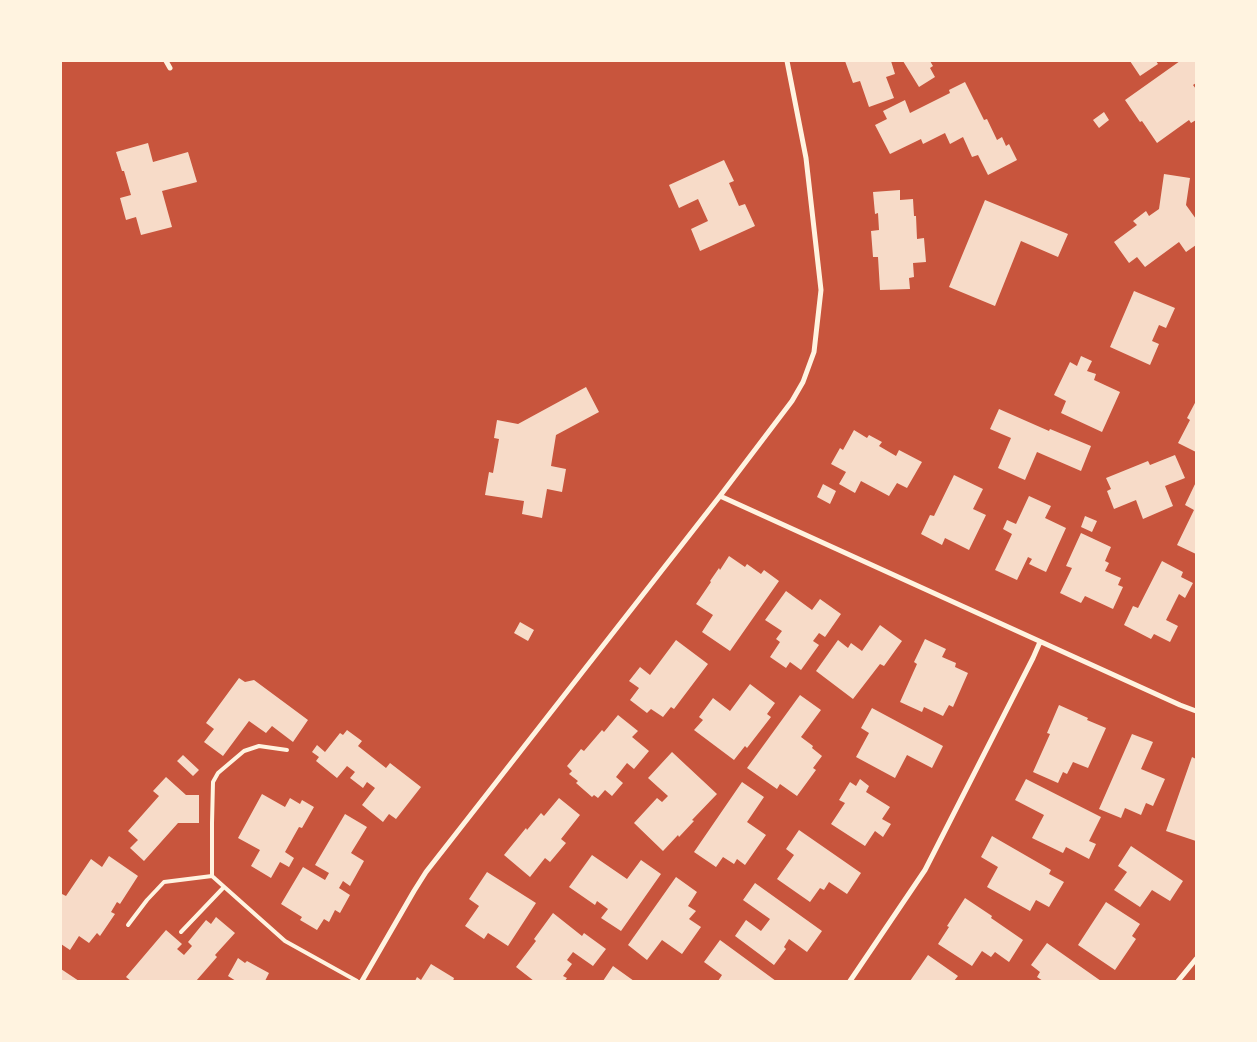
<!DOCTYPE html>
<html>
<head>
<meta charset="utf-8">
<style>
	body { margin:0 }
	#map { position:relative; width:1257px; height:1042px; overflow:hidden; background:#c8553d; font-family:Raleway,sans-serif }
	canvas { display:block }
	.frame { position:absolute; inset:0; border:62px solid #fff3e0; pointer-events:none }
</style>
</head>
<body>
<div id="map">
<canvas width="1257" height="1042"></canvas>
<div class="frame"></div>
</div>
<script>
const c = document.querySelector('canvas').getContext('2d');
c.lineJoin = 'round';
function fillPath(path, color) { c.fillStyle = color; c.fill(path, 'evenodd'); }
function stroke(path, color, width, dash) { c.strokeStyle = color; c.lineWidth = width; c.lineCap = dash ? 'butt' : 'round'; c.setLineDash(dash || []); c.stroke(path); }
fillPath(new Path2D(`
	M 845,61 L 891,61 L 895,74 L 886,77 L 894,98 L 869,107 L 860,81 L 853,83 Z
	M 903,61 L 930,61 L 933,66 L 930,68 L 935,77 L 919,87 Z
	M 1130,61 L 1156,61 L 1158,64 L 1140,76 Z
	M 1180,61 L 1196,61 L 1196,83 L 1193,85 L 1196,89 L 1196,120 L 1191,123 L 1189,120 L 1157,143 L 1142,121 L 1140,122 L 1125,100 Z
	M 965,82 L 984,120 L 987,119 L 997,140 L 1002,137 L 1006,146 L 1009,144 L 1017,160 L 988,175 L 978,155 L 972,157 L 963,137 L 950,144 L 945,133 L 923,144 L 921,139 L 890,154 L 875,125 L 887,119 L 883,111 L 905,100 L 910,113 L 950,93 L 949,90 Z
	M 1104,112 L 1109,120 L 1099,128 L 1093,120 Z
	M 148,143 L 153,162 L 188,152 L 197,182 L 162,191 L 172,227 L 141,235 L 136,217 L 126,220 L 120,198 L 131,195 L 124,171 L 122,171 L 116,152 Z
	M 724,160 L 734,181 L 729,183 L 739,206 L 745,204 L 755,226 L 700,251 L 691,229 L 708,221 L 698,199 L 679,208 L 669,185 Z
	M 1164,174 L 1190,178 L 1186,205 L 1196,219 L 1196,245 L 1186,252 L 1179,242 L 1145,267 L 1137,257 L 1129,263 L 1114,242 L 1137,225 L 1133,221 L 1146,211 L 1149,216 L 1159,209 Z
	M 900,190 L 900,200 L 913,199 L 914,216 L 916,216 L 917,239 L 924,238 L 926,262 L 913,263 L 914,277 L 909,278 L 910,289 L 880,290 L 878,257 L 873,257 L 871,231 L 879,230 L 878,213 L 875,214 L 873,192 Z
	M 985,200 L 1068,234 L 1058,257 L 1021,241 L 995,306 L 949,287 Z
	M 1134,291 L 1175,308 L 1166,328 L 1159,325 L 1152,341 L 1159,344 L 1150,365 L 1110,347 Z
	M 1081,356 L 1092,361 L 1087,371 L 1096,374 L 1094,380 L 1120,392 L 1102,432 L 1061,413 L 1066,401 L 1054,395 L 1070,362 L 1077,366 Z
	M 586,387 L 599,412 L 556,435 L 551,466 L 566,469 L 562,492 L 547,489 L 542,518 L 522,514 L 524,501 L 485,495 L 489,472 L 493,473 L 499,439 L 494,438 L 497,420 L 518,424 Z
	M 1196,401 L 1196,452 L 1178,443 L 1190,420 L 1187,418 Z
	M 999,409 L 1049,431 L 1050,429 L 1091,446 L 1081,471 L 1037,452 L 1025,480 L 998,468 L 1011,438 L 990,429 Z
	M 854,430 L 867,438 L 869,435 L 882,442 L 879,446 L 896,456 L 899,450 L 922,462 L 907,488 L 897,483 L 889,496 L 861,481 L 855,493 L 839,484 L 846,472 L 831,464 L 840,448 L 843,450 Z
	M 1175,455 L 1185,478 L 1165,486 L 1173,506 L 1143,519 L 1136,500 L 1114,509 L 1107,491 L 1111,489 L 1106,478 L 1148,461 L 1150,465 Z
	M 954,475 L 983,489 L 973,509 L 986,515 L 969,550 L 945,538 L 942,545 L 921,534 L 930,515 L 934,516 Z
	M 1196,482 L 1196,554 L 1177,545 L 1194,510 L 1185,505 Z
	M 823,484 L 836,491 L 830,504 L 817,497 Z
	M 1029,496 L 1051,506 L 1045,518 L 1066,528 L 1046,572 L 1029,564 L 1032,559 L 1028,557 L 1017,580 L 995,570 L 1012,534 L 1003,529 L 1007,520 L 1016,524 Z
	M 1085,516 L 1097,521 L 1092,532 L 1081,527 Z
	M 1081,533 L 1111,547 L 1105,561 L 1109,563 L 1105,571 L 1121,578 L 1118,585 L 1123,587 L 1113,609 L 1085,596 L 1081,603 L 1060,593 L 1072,568 L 1066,566 Z
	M 729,556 L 745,567 L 747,564 L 761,574 L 764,570 L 779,581 L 730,651 L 702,632 L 713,615 L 696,604 L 711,582 L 710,581 L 719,568 L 720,570 Z
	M 1162,561 L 1183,572 L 1181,577 L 1193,583 L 1185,598 L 1179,594 L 1166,620 L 1178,626 L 1170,642 L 1154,634 L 1151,639 L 1124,625 L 1133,606 L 1138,608 Z
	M 786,591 L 812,610 L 820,599 L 841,614 L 825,637 L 819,633 L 813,641 L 819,645 L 801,670 L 790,662 L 786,668 L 770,657 L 780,642 L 776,639 L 782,631 L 765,620 Z
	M 520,622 L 534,630 L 528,641 L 514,633 Z
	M 880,625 L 902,641 L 884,666 L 880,664 L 853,699 L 816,671 L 838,640 L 848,648 L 851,643 L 862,651 Z
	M 925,639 L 946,649 L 942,657 L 956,663 L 955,667 L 968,673 L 953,707 L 949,705 L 943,716 L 924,707 L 922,712 L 900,702 L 917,664 L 914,662 Z
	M 676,640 L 708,664 L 674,709 L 671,707 L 663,717 L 651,709 L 647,713 L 630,700 L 639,688 L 629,681 L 640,667 L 650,675 Z
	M 239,678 L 245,682 L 254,680 L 308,720 L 293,742 L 272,726 L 266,733 L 249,721 L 223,756 L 204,742 L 214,729 L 206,723 Z
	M 750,684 L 775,703 L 767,714 L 771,717 L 747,748 L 745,746 L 734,760 L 694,730 L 703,720 L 699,717 L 713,698 L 730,711 Z
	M 800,695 L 821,710 L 801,737 L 813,746 L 812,748 L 822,756 L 813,768 L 816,770 L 797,796 L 780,784 L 777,789 L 747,768 Z
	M 1059,705 L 1088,718 L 1087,720 L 1106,728 L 1088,768 L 1073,762 L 1067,774 L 1063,772 L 1058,783 L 1033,772 L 1050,734 L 1047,733 Z
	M 872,708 L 943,746 L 932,768 L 907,755 L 895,778 L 856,757 L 869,733 L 861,728 Z
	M 618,715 L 638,731 L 632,737 L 649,751 L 634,769 L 627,763 L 616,777 L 623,783 L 612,796 L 605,790 L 598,798 L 594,795 L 592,797 L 576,783 L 578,781 L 569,774 L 572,771 L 567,766 L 581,749 L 584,751 L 602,730 L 604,732 Z
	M 347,730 L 362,741 L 358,746 L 386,768 L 390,763 L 421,787 L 396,819 L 389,814 L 383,822 L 362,805 L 375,788 L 367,782 L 363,788 L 350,778 L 355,772 L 347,766 L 337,778 L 316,761 L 319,757 L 312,752 L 317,745 L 325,752 L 340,733 L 343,735 Z
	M 1132,734 L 1153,742 L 1141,769 L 1165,779 L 1153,806 L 1146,803 L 1141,815 L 1125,808 L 1121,818 L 1099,809 Z
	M 672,752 L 717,794 L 692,820 L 694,821 L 679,837 L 678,835 L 663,851 L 634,823 L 657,798 L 662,802 L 668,796 L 648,778 Z
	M 183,755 L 199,770 L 193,776 L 177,761 Z
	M 1192,757 L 1196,759 L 1196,841 L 1166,831 Z
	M 166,777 L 186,795 L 199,795 L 199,823 L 178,823 L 144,861 L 130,848 L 138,840 L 128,831 L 159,796 L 153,791 Z
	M 860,779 L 869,786 L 866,792 L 890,807 L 882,819 L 891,824 L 883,837 L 875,831 L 865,846 L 831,824 L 845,803 L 839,800 L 850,782 L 856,786 Z
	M 1026,779 L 1101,817 L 1089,841 L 1096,844 L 1089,859 L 1066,847 L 1063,853 L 1032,838 L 1044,815 L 1015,800 Z
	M 742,782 L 764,797 L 747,822 L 766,835 L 745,865 L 737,859 L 734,864 L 723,857 L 716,867 L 694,852 Z
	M 262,794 L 285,807 L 290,798 L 300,804 L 302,800 L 314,807 L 302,828 L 299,827 L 285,852 L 294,858 L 289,867 L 280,862 L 271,878 L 251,866 L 260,850 L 238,838 Z
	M 559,798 L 580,815 L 561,839 L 566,843 L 550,862 L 545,858 L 530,877 L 504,855 L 526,828 L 527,830 L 541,813 L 544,816 Z
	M 345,814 L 367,827 L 351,853 L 364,861 L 350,886 L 343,881 L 339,888 L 350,895 L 340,913 L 335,910 L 329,922 L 324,919 L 317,930 L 300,920 L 302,917 L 281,904 L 303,867 L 325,880 L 329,873 L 315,865 Z
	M 799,830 L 861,873 L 847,894 L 829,882 L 824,890 L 820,888 L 810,902 L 777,879 L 794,855 L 786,849 Z
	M 992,836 L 1051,870 L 1049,874 L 1064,882 L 1049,907 L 1036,900 L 1030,911 L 987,887 L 998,867 L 981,857 Z
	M 1131,846 L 1183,881 L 1170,901 L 1152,890 L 1140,907 L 1114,890 L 1127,872 L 1118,866 Z
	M 592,855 L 627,879 L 641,860 L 661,874 L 621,931 L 601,918 L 608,909 L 597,901 L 595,905 L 569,887 Z
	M 109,856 L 138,876 L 120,904 L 117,902 L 111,912 L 115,914 L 100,936 L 97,933 L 89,943 L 79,936 L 70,950 L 61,944 L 61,896 L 62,894 L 66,896 L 91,859 L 102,867 Z
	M 487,872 L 536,903 L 508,946 L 488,933 L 484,939 L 465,926 L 479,906 L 469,899 Z
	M 676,877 L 697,892 L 688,906 L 696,911 L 689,919 L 701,927 L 682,954 L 662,940 L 647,960 L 628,945 Z
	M 755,883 L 822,931 L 807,952 L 789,939 L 784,947 L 786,949 L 774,965 L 735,936 L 746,920 L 761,931 L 770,919 L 743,900 Z
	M 965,898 L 992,916 L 991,918 L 1023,940 L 1009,962 L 995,952 L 991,957 L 982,951 L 972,966 L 938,944 L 949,927 L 947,926 Z
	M 1106,902 L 1140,924 L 1132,936 L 1136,939 L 1115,970 L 1078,945 Z
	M 553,913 L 582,936 L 584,933 L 606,949 L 593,966 L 573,952 L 567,960 L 572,964 L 563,976 L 567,978 L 565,981 L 534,981 L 516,967 L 536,941 L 534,939 Z
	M 216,917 L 235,933 L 215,955 L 217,957 L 196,981 L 131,981 L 126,977 L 166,930 L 182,944 L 177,949 L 184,955 L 192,946 L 188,942 L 206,920 L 211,924 Z
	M 720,940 L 776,981 L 718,981 L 722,975 L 704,962 Z
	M 1047,943 L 1101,981 L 1043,981 L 1037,977 L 1040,972 L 1031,965 Z
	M 928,955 L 958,976 L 954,981 L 910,981 Z
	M 238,958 L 245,963 L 247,961 L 269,973 L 265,981 L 236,981 L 228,976 Z
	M 431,964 L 454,978 L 453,981 L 415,981 L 417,977 L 421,980 Z
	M 613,966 L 634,981 L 603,981 Z
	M 61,969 L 79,981 L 61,981 Z`), '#f7dbc8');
stroke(new Path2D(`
	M 212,876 L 212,823 L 213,782 L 218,773 L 244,751 L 259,746 L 287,750
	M 128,925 L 147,900 L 164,882 L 212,876 L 285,941 L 357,981
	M 181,932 L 224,887`), '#fff3e0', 4);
stroke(new Path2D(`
	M 166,61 L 170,68
	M 720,496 L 1180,705 L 1196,711
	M 362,981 L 414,891 L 426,872 L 720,496 L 792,401 L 803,382 L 814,352 L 821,290 L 806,158 L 787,61
	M 850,981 L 925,870 L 1033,658 L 1040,642
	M 1178,981 L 1196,959`), '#fff3e0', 5);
</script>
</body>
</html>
